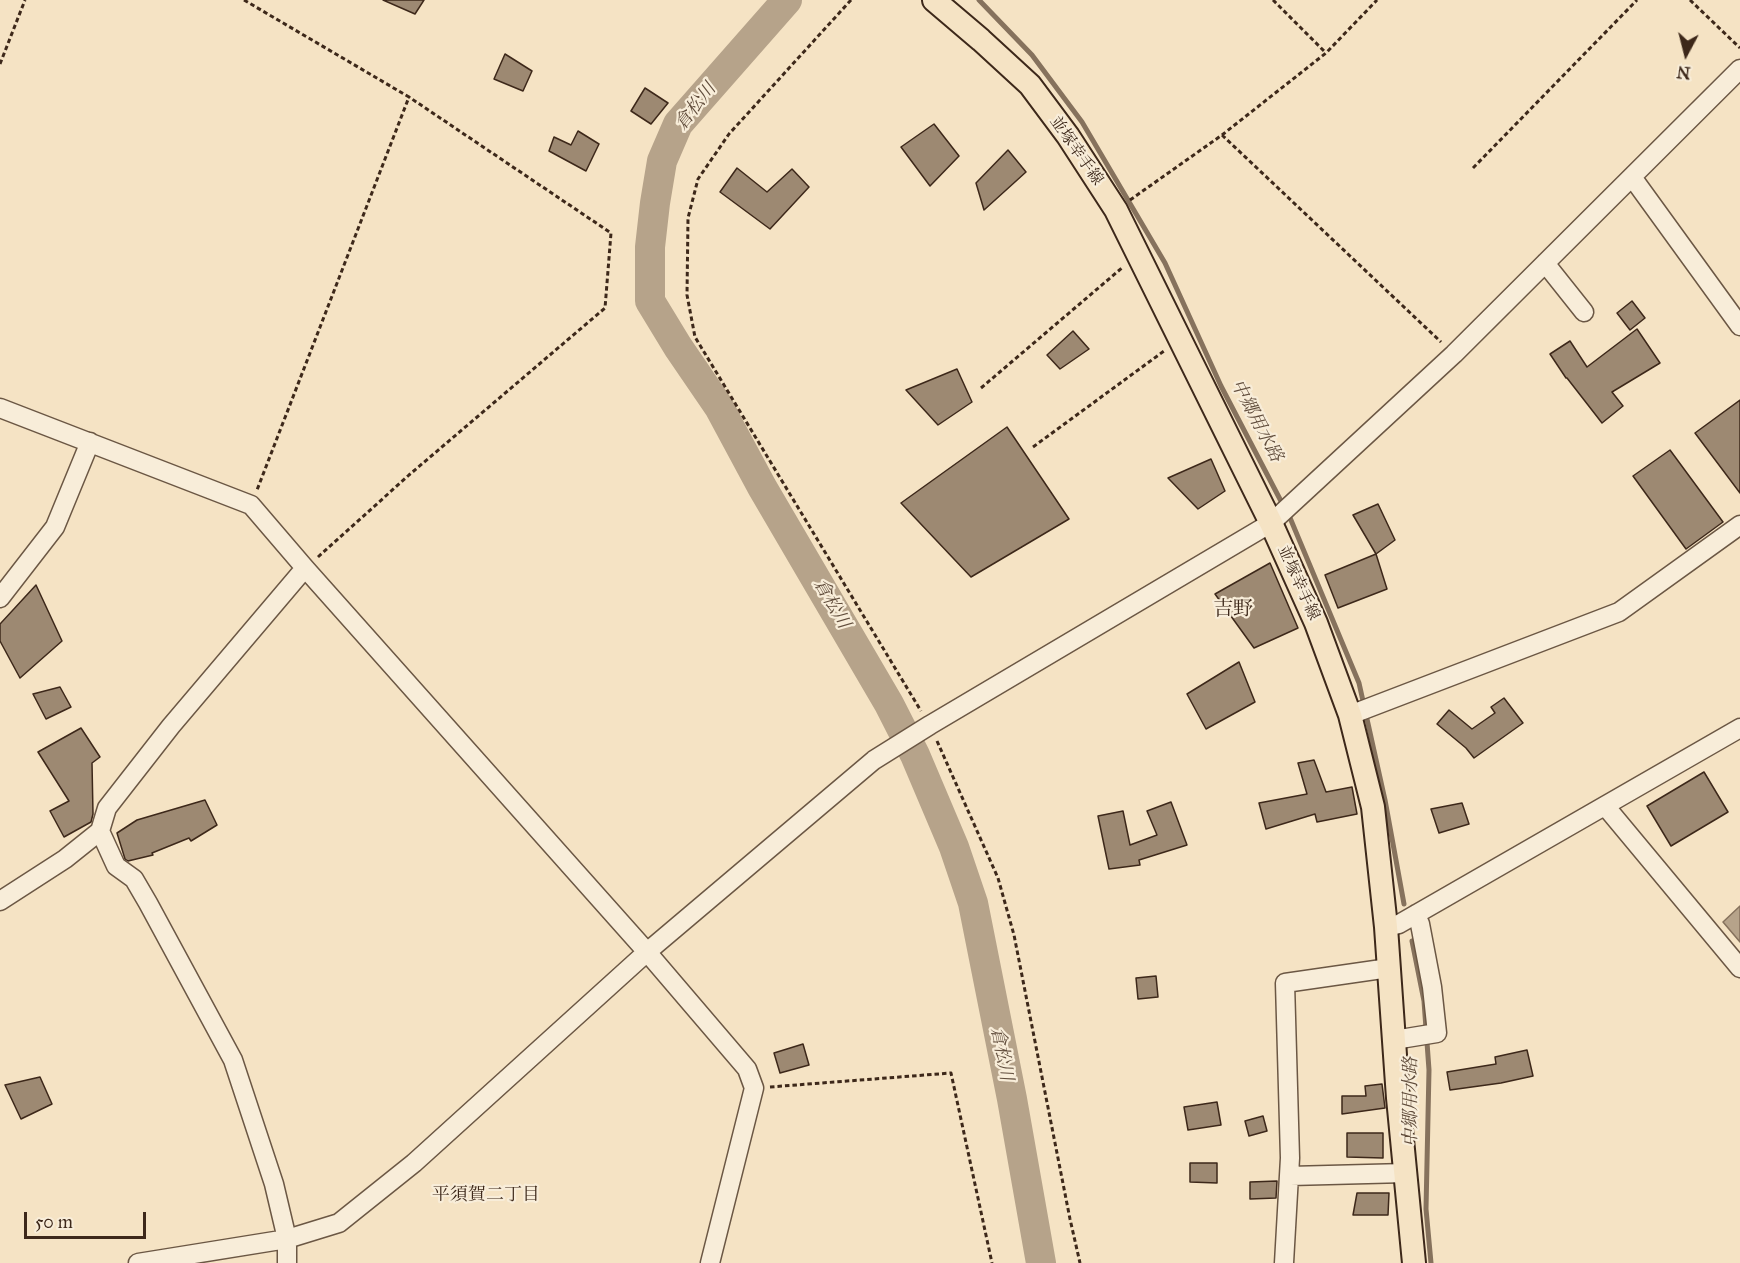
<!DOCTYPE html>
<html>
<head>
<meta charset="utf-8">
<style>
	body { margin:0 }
	#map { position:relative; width:1740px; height:1263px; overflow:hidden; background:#f5e3c4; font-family:"IM FELL Great Primer",serif }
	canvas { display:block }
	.north { position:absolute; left:1656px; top:24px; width:60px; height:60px; -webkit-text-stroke:4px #f8edd9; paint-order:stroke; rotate:187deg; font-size:16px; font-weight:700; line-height:24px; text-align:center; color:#3d281a }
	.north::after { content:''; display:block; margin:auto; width:21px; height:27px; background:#3d281a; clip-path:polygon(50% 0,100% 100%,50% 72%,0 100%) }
	.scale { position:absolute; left:24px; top:1212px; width:122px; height:27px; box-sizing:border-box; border:3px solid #3d281a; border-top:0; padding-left:8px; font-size:18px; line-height:21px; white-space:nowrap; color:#3d281a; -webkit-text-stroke:4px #f8edd9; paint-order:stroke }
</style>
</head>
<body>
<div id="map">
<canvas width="1740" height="1263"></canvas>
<div class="north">N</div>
<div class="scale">50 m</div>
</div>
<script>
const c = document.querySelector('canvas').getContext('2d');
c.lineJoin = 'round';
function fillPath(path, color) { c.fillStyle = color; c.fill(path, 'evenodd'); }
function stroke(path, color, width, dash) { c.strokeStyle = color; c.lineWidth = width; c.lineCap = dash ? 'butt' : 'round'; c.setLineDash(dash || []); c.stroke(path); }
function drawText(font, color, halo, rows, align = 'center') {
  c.font = font + ' "IM FELL Great Primer","Noto Serif JP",serif'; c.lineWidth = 4.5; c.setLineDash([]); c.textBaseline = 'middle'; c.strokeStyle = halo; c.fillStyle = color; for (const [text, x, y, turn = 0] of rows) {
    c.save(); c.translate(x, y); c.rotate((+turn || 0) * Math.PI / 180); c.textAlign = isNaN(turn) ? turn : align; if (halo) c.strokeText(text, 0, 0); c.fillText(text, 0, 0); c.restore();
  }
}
const water = new Path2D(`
	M 1740,906 L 1740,942 L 1723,922 Z`);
fillPath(water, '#b6a38a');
stroke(water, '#86725d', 1.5);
stroke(new Path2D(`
	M 979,0 L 1032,55 L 1082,122 L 1165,263 L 1221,386 L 1283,505
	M 1288,513 L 1359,683 L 1385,800 L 1404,904
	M 1412,941 L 1424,1001 L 1429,1070 L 1426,1209 L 1431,1263`), '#86725d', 5);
stroke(new Path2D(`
	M 787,0 L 678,124 L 662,161 L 655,203 L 650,247 L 650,301 L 678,347 L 719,407 L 762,487 L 889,704 L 915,755 L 954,847 L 973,903 L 1012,1099 L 1041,1263`), '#b6a38a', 30);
const building = new Path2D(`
	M 383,0 L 424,0 L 415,14 Z
	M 505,54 L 532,71 L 523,91 L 494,79 Z
	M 645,88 L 668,103 L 651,124 L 631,111 Z
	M 934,124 L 959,156 L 930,186 L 901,147 Z
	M 578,131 L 599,144 L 586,171 L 549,151 L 554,137 L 571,145 Z
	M 1008,150 L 1026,172 L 984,210 L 976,183 Z
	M 737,168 L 767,192 L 792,169 L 809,187 L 770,229 L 720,192 Z
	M 1632,301 L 1645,318 L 1630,330 L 1617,313 Z
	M 1637,329 L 1660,363 L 1612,392 L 1623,406 L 1602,423 L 1567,378 L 1566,378 L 1550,354 L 1570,341 L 1587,367 Z
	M 1073,331 L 1089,349 L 1060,369 L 1047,355 Z
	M 957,369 L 972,402 L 938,425 L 906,390 Z
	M 1740,400 L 1740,493 L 1695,433 Z
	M 1007,427 L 1069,519 L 971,577 L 901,503 Z
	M 1670,450 L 1723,522 L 1686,549 L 1633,476 Z
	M 1211,459 L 1225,491 L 1198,509 L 1168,478 Z
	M 1378,504 L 1395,540 L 1376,554 L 1353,515 Z
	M 1376,554 L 1387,589 L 1338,608 L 1325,575 Z
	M 1270,563 L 1298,628 L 1254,648 L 1215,594 Z
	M 36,585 L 62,641 L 20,678 L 0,641 L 0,624 Z
	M 1239,662 L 1255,702 L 1206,729 L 1187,694 Z
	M 60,687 L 71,707 L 46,719 L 33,694 Z
	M 1504,698 L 1523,723 L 1474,758 L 1466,748 L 1437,724 L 1449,710 L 1472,729 L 1495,713 L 1491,707 Z
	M 81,728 L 100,757 L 92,763 L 93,814 L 91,822 L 64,837 L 50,811 L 69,801 L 38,752 Z
	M 1314,760 L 1326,792 L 1352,787 L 1357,814 L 1317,822 L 1315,814 L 1266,829 L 1259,803 L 1307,794 L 1298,763 Z
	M 1704,772 L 1728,812 L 1671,846 L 1647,806 Z
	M 205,800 L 217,825 L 191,841 L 189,838 L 152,853 L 153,855 L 128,861 L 125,859 L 117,833 L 137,820 Z
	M 1171,802 L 1187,845 L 1139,860 L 1140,865 L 1109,869 L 1098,816 L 1123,811 L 1130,845 L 1157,835 L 1147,811 Z
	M 1462,803 L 1469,824 L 1439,833 L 1431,809 Z
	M 1156,976 L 1158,997 L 1138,999 L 1136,978 Z
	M 803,1044 L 809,1065 L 780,1073 L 774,1053 Z
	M 1527,1050 L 1533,1076 L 1501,1083 L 1450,1090 L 1447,1072 L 1496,1064 L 1495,1057 Z
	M 40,1077 L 52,1104 L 21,1119 L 5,1085 Z
	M 1382,1084 L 1385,1108 L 1342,1114 L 1342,1096 L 1366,1096 L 1365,1086 Z
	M 1217,1102 L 1221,1125 L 1188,1130 L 1184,1107 Z
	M 1263,1116 L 1267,1131 L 1249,1136 L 1245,1121 Z
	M 1347,1133 L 1383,1133 L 1383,1158 L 1347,1157 Z
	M 1190,1163 L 1217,1163 L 1217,1183 L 1190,1182 Z
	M 1277,1181 L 1276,1198 L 1250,1199 L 1250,1182 Z
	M 1357,1193 L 1389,1193 L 1388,1215 L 1353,1215 Z`);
fillPath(building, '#9d8972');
stroke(building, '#3d281a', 1.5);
const minor = new Path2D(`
	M 1632,177 L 1740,326
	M 1545,263 L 1584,312
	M 0,408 L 251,505 L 305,568 L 647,952 L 747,1069 L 754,1088 L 710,1263
	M 0,598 L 55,527 L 90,442
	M 1350,715 L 1619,612 L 1740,525
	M 1606,807 L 1740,968
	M 100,831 L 116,866 L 134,879 L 148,903 L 233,1060 L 274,1184 L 287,1239 L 287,1263
	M 0,901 L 65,859 L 100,831 L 107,808 L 171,726 L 305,568
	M 1386,927 L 1399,924 L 1740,728
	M 1394,1040 L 1437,1033 L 1432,987 L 1420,924 L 1416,914
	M 1290,1176 L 1406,1173
	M 138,1263 L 287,1239 L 339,1223 L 414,1163 L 647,952 L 874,760 L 930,725 L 1271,523 L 1454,354 L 1740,69
	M 1284,1263 L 1290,1158 L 1285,983 L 1389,968`);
const major = new Path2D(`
	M 934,0 L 981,40 L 1030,85 L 1068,136 L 1116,210 L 1271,523 L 1316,623 L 1350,715 L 1373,807 L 1386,927 L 1398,1098 L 1414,1263`);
stroke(minor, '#6b5744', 21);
stroke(major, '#3d281a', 26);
stroke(new Path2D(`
	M 244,0 L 409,97 L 257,490
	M 851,0 L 729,134 L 698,179 L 688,218 L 687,295 L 695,337 L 921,711
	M 1273,0 L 1326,53
	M 1690,0 L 1740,48
	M 0,64 L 25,0
	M 1222,135 L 1441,342
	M 1473,168 L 1637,0
	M 1130,200 L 1222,135 L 1326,53 L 1377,0
	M 981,388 L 1123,267
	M 1033,447 L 1164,351
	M 318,557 L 409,475 L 605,308 L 611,233 L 409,97
	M 937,741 L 998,878 L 1014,935 L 1070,1219 L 1080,1263
	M 770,1087 L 951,1073 L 992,1263`), '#3d281a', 3, [4.5, 3]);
stroke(minor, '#f8edd9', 18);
stroke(major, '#f5e3c4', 22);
drawText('16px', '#3d281a', '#f8edd9', [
	["並塚幸手線",1076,151,55],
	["並塚幸手線",1298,583,66]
]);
drawText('italic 18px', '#614d3c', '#f8edd9', [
	["倉松川",696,107,-52],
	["中郷用水路",1256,421,62],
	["倉松川",831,604,60],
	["倉松川",1001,1054,79],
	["中郷用水路",1412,1102,-90]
]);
drawText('18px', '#3d281a', '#f8edd9', [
	["平須賀二丁目",486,1196]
]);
drawText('20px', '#3d281a', '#f8edd9', [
	["吉野",1233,610]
]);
</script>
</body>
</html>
